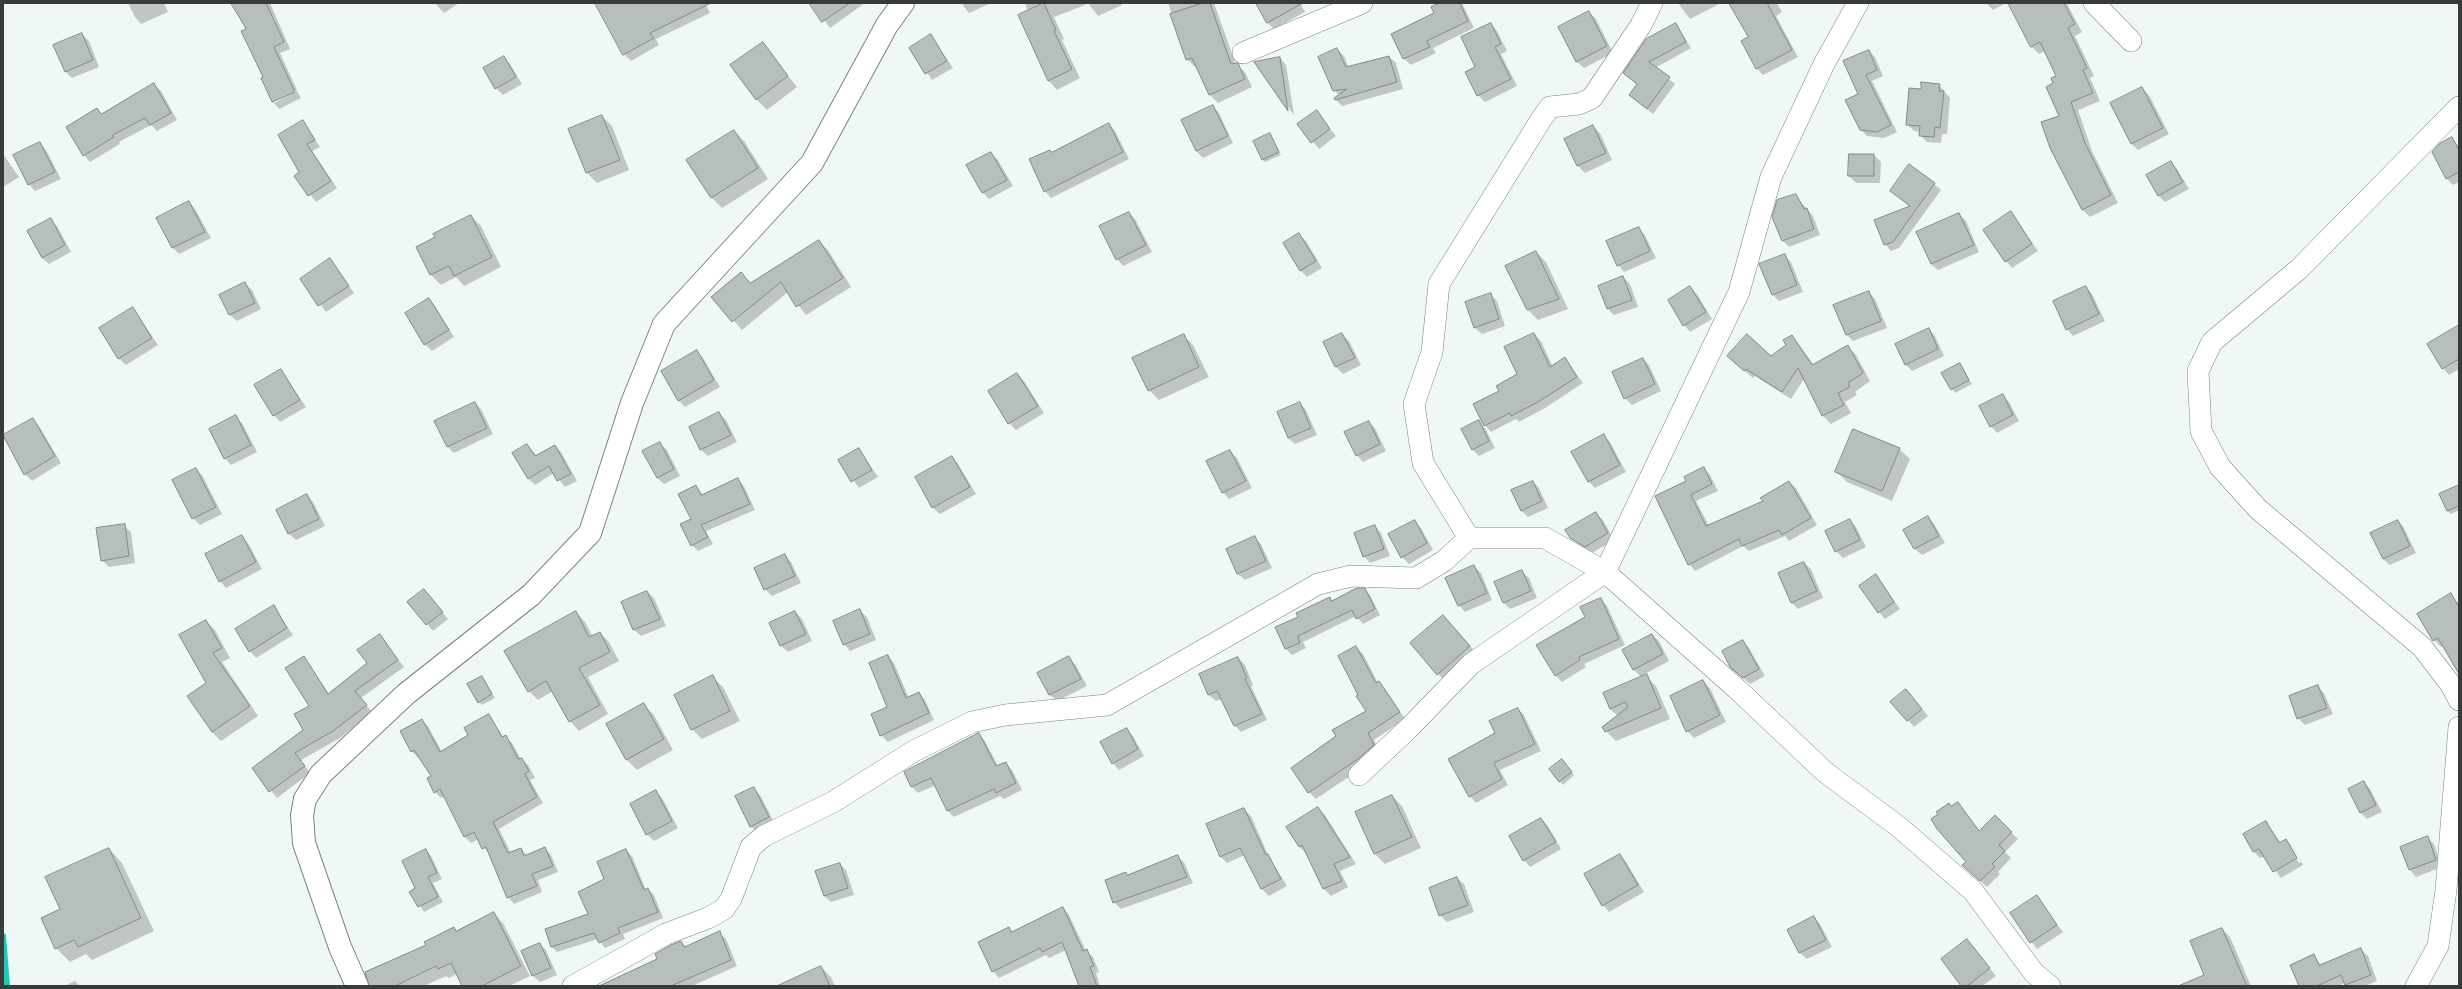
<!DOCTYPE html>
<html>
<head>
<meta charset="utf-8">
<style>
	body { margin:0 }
	#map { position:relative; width:2462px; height:989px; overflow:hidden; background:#f0f8f7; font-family:Commissioner,sans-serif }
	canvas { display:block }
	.frame { position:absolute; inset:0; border:4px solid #373b3a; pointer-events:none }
</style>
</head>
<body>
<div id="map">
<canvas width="2462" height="989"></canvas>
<div class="frame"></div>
</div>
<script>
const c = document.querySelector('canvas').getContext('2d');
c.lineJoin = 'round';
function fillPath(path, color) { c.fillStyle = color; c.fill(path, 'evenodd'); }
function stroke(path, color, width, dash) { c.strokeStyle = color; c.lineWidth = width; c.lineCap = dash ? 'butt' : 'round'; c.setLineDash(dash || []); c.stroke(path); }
fillPath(new Path2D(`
	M 128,3 L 164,3 L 168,12 L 141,24 L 135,17 Z
	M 233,3 L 270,3 L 290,49 L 280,53 L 297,90 L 274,100 L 274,103 L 297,91 L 301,98 L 279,109 L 273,102 L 262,79 L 264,78 L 247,29 Z
	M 435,3 L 459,3 L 444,13 Z
	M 597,3 L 705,3 L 710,13 L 656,39 L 659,45 L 631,61 L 624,54 Z
	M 811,3 L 865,3 L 830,28 Z
	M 961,3 L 991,3 L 969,13 Z
	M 1025,3 L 1084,3 L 1085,5 L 1054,17 L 1064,39 L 1062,40 L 1080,78 L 1057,90 L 1049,81 L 1020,15 L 1028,11 Z
	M 1088,3 L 1121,3 L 1122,5 L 1098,16 Z
	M 1168,3 L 1214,3 L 1236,65 L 1245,72 L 1252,87 L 1218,103 L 1210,95 L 1197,66 L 1195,67 L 1187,59 Z
	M 1257,3 L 1300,3 L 1305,12 L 1274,29 L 1268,23 Z
	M 1443,3 L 1462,3 L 1474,28 L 1433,48 L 1436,53 L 1411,65 L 1404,59 L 1392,34 L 1435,14 Z
	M 1678,3 L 1721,3 L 1690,19 Z
	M 1730,3 L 1777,3 L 1782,12 L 1776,16 L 1798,57 L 1763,75 L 1757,69 L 1742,41 L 1749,37 Z
	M 1986,3 L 2006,3 L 1993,10 Z
	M 2047,3 L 2067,4 L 2082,32 L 2075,36 L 2094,76 L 2090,78 L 2100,101 L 2078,110 L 2092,151 L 2118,203 L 2090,217 L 2083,210 L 2051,148 L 2060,117 L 2055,84 L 2057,77 L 2045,51 L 2039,54 L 2032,47 L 2017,19 Z
	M 1589,12 L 1596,19 L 1613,53 L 1584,68 L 1577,62 L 1559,28 Z
	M 1491,24 L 1497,31 L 1507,51 L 1501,54 L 1517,86 L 1485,102 L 1478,95 L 1466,73 L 1477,67 Z
	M 1676,24 L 1691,48 L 1655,68 L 1675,84 L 1653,114 L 1630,95 L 1638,85 L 1624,73 Z
	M 82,35 L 89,41 L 99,67 L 72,78 L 65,71 Z
	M 931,36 L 953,68 L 932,80 L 910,48 Z
	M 762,43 L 797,87 L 767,110 L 757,100 Z
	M 1337,49 L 1344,56 L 1349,68 L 1389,57 L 1396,63 L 1403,89 L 1342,106 L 1335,99 L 1339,95 L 1334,90 Z
	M 1869,51 L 1875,57 L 1883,76 L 1872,81 L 1897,132 L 1884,138 L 1867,136 L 1860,129 L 1859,94 Z
	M 504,58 L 510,64 L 522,84 L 503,95 L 496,88 Z
	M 1280,58 L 1286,65 L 1294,115 L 1255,62 Z
	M 154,85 L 161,91 L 177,120 L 157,131 L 151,125 L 119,142 L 120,144 L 90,162 L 84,155 L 97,110 L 102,114 Z
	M 1939,85 L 1950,98 L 1947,134 L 1942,134 L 1941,143 L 1927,142 L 1920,135 L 1921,132 L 1914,131 L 1907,124 L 1922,90 Z
	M 2142,88 L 2149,95 L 2169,134 L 2138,150 L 2131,143 Z
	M 1212,106 L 1219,113 L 1233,143 L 1203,158 L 1196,151 L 1182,121 Z
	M 1316,111 L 1336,136 L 1319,149 L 1299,124 Z
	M 602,116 L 612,126 L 629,170 L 597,183 L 587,173 L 569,129 Z
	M 303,122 L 320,147 L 312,151 L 337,188 L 316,202 L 296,176 L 301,173 Z
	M 1109,125 L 1115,131 L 1129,159 L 1051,198 L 1045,191 L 1052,153 Z
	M 1593,126 L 1600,133 L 1612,160 L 1585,173 L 1578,166 L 1566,139 Z
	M 734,131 L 744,141 L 768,179 L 722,208 L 712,198 L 688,160 Z
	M 1270,134 L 1281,155 L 1265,162 L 1262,159 Z
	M 2452,139 L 2459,146 L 2459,182 L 2453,185 L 2446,178 Z
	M 40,143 L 46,150 L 61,179 L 35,191 L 29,184 Z
	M 991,153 L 998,160 L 1013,186 L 989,199 L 983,193 L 968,166 Z
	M 3,154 L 19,177 L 3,187 Z
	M 1874,155 L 1881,162 L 1880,183 L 1856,183 L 1849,176 Z
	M 2171,162 L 2177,169 L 2189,189 L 2165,202 L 2159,196 Z
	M 1934,184 L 1941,190 L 1899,248 L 1891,251 L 1885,244 L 1910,207 L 1891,191 Z
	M 1795,195 L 1813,216 L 1820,235 L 1789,247 L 1782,240 Z
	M 189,202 L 195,209 L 211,238 L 179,254 L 173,248 L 158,218 Z
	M 2011,212 L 2038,251 L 2012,268 L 2006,261 Z
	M 1129,213 L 1135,219 L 1152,252 L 1123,266 L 1117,259 Z
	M 1959,214 L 1966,221 L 1979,252 L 1938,270 L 1931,264 Z
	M 471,216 L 481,226 L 501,267 L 464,286 L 456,277 L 441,285 L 431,275 L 417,248 Z
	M 51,220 L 57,226 L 71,252 L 49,264 L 42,258 L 28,232 Z
	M 1638,228 L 1645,235 L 1656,258 L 1624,272 L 1618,265 Z
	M 1299,234 L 1306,241 L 1322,268 L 1307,277 L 1300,270 Z
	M 819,241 L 828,250 L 851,287 L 806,315 L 788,292 L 742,330 L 713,297 L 741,273 L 751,284 Z
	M 1536,252 L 1546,262 L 1568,309 L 1538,320 L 1527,309 Z
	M 1784,255 L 1791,262 L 1803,292 L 1779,301 L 1773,295 Z
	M 330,260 L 354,293 L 326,312 L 301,279 Z
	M 1623,277 L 1630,284 L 1638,307 L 1614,315 L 1608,309 L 1599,286 Z
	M 245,283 L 252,290 L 261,309 L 237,321 L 230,315 L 221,295 Z
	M 1690,287 L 1697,294 L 1712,319 L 1690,332 L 1684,325 Z
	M 2086,287 L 2092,294 L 2105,321 L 2073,336 L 2067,329 Z
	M 1868,292 L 1875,299 L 1887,328 L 1853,341 L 1847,335 L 1835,306 Z
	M 1490,294 L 1497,301 L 1505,326 L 1482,334 L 1475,328 L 1466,303 Z
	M 429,299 L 435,306 L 454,337 L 432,351 L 425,344 Z
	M 133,308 L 158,345 L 126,365 L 119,359 L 100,328 Z
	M 2459,326 L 2459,369 L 2449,375 L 2443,368 Z
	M 1929,329 L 1935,336 L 1944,356 L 1912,371 L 1905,364 Z
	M 1342,334 L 1349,341 L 1361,365 L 1343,374 L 1336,367 L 1324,343 Z
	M 1534,334 L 1541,341 L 1553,367 L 1565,359 L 1583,383 L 1545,408 L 1519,422 L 1516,419 L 1491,432 L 1485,425 L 1519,375 Z
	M 1183,335 L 1193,345 L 1209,377 L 1159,400 L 1149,390 Z
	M 1792,336 L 1814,365 L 1848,347 L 1856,355 L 1870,381 L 1855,392 L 1857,395 L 1845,402 L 1851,413 L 1831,424 L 1823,416 L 1804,379 L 1791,399 L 1755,376 L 1753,378 L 1736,364 L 1771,357 L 1787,346 Z
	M 696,351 L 703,358 L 720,387 L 685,407 L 679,401 Z
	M 1643,359 L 1649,365 L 1661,391 L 1632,405 L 1625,398 Z
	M 1960,364 L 1972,384 L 1955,393 L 1943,373 Z
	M 281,370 L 306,407 L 280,422 L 274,415 Z
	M 1017,374 L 1024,381 L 1044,413 L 1016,430 L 1009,423 L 989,391 Z
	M 2003,395 L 2009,402 L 2019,421 L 1997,433 L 1991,426 Z
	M 475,403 L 481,409 L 493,434 L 454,453 L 448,447 L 436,422 Z
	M 1300,403 L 1306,410 L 1317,435 L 1295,444 L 1288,438 Z
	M 719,414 L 726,420 L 737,442 L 708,456 L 701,450 L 690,428 Z
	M 235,417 L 242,423 L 257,452 L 231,465 L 225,458 Z
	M 32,419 L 39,426 L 61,463 L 32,481 L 25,474 L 3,437 Z
	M 1368,422 L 1375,428 L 1386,451 L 1363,462 L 1357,455 Z
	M 1478,422 L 1485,428 L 1495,448 L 1479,456 L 1473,450 Z
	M 1604,436 L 1610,442 L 1626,472 L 1595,488 L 1589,482 L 1573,452 Z
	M 660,443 L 667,450 L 680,476 L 664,484 L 657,478 L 644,451 Z
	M 527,445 L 537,456 L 555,446 L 561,452 L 577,481 L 565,487 L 554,473 L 535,485 L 528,478 Z
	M 859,449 L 878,477 L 859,488 L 840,461 Z
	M 1899,449 L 1910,459 L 1892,501 L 1847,482 L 1837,472 Z
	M 1230,451 L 1237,458 L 1252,488 L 1229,499 L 1223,492 Z
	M 952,457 L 958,464 L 976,494 L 940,514 L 933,508 L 916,478 Z
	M 1703,468 L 1710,475 L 1718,491 L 1696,501 L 1709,526 L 1764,502 L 1789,482 L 1796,488 L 1817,525 L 1789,541 L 1785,536 L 1749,551 L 1743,546 L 1695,571 L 1689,564 L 1687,481 Z
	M 196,469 L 202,475 L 222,514 L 200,525 L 193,518 Z
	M 738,480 L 744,486 L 755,510 L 706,531 L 713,544 L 698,551 L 692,545 L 692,519 L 696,486 L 703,495 Z
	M 1533,482 L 1539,488 L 1548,508 L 1528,517 L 1521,510 Z
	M 2459,491 L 2459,510 L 2451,514 L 2447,511 Z
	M 307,495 L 313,502 L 325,526 L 296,540 L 289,534 L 277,510 Z
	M 1596,513 L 1603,520 L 1614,540 L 1592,553 L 1570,538 Z
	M 1928,517 L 1934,524 L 1945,543 L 1922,555 L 1915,549 L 1905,530 Z
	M 1850,520 L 1856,527 L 1866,547 L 1843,558 L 1836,551 L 1827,531 Z
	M 1414,521 L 1421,528 L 1433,550 L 1409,564 L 1402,557 Z
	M 2398,521 L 2404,528 L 2416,553 L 2390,565 L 2383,559 L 2371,533 Z
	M 124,526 L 131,532 L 135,563 L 109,567 L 102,560 Z
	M 1375,526 L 1381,533 L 1390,556 L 1370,563 L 1364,556 Z
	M 241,536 L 248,543 L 262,569 L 226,588 L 220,581 Z
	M 1255,538 L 1261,544 L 1272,568 L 1245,580 L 1238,574 L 1227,550 Z
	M 784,555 L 791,562 L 801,583 L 772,596 L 765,589 Z
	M 1804,563 L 1811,569 L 1823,598 L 1798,609 L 1791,602 Z
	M 1474,566 L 1481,573 L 1492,600 L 1465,612 L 1459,605 Z
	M 1522,572 L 1529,578 L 1537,598 L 1510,609 L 1503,602 Z
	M 1876,575 L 1900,609 L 1885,619 L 1879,612 Z
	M 1364,589 L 1370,595 L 1380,615 L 1363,624 L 1356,616 L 1303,642 L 1306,648 L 1292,655 L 1286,649 L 1277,628 L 1299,618 L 1329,598 L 1333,601 Z
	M 424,590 L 448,619 L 433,631 L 427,624 Z
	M 647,592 L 654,598 L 666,626 L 641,636 L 634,630 L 622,603 Z
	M 2450,595 L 2459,604 L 2459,672 L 2443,646 L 2441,647 L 2434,640 L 2418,615 Z
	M 1601,599 L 1607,606 L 1625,645 L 1584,664 L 1586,667 L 1562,682 L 1555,675 L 1586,617 Z
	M 273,606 L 293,635 L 256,658 L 250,651 Z
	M 860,611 L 867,617 L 876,640 L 850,651 L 844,644 Z
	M 576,612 L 585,622 L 593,637 L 600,633 L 609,642 L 619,661 L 588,677 L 608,714 L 579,731 L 570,721 L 553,691 L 538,700 L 529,691 Z
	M 795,612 L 802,619 L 812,641 L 788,652 L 781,646 L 771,624 Z
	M 1443,616 L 1480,657 L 1448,684 L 1438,674 Z
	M 206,621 L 215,630 L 230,658 L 222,662 L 258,716 L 221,741 L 212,732 L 188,696 L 207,683 Z
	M 380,635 L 404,667 L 361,698 L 372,712 L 340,738 L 301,760 L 310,773 L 277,798 L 253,768 L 304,731 L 310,707 L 304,657 L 329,694 L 368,663 Z
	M 1652,635 L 1659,641 L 1669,661 L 1641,676 L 1646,676 L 1656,686 L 1670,719 L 1616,741 L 1606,731 L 1618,716 L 1610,709 L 1604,694 L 1642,678 L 1634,670 L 1623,650 Z
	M 1743,641 L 1749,648 L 1765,676 L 1750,684 L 1736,671 Z
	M 1356,647 L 1363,654 L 1378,683 L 1385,689 L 1405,719 L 1374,740 L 1380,752 L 1365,766 L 1316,799 L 1309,792 L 1337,737 L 1367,712 L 1360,695 Z
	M 888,656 L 894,663 L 909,698 L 919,693 L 925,700 L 934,720 L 888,742 L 881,735 L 888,707 Z
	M 1068,658 L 1075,664 L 1087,686 L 1057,701 L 1050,695 L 1039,673 Z
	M 1238,658 L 1245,665 L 1253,685 L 1251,686 L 1267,720 L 1241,732 L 1235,726 L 1222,699 L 1216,701 L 1209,695 L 1200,675 Z
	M 482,677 L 495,698 L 482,705 L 479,702 Z
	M 712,677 L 723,687 L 740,721 L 702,739 L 692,729 Z
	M 1703,681 L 1710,688 L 1726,722 L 1694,738 L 1687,731 Z
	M 2317,686 L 2324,693 L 2333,714 L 2305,725 L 2298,718 Z
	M 1912,697 L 1928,716 L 1914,727 L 1892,702 Z
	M 644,705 L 654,715 L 673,750 L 637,770 L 627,760 L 607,725 Z
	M 1518,709 L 1524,715 L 1541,751 L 1500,770 L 1508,785 L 1476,803 L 1470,796 Z
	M 489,715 L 504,738 L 506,737 L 512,743 L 521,759 L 528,765 L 535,778 L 530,780 L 543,803 L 499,829 L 511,853 L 521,849 L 527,855 L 545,848 L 551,855 L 558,872 L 538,880 L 542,892 L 514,904 L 508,897 L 489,854 L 478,839 L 471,843 L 465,837 L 445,796 L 441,798 L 435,792 L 432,776 L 420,756 L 418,758 L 412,751 L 421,720 L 428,726 L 442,752 L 469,736 Z
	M 1126,729 L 1133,736 L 1144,756 L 1119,770 L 1113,763 Z
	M 979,734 L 985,741 L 998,766 L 1005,763 L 1012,770 L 1022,790 L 1004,799 L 1000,796 L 954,817 L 948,811 L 936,785 L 918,793 L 911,786 Z
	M 1565,763 L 1574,775 L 1563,785 L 1550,769 Z
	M 2364,783 L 2370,789 L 2382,812 L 2367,819 L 2361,813 Z
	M 753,788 L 760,795 L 775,824 L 757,833 L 751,826 Z
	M 655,791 L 662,798 L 678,828 L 654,841 L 647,834 Z
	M 1392,796 L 1402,806 L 1421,848 L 1385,864 L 1375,854 L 1356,813 Z
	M 1958,803 L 1980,832 L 1995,817 L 2018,839 L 2005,852 L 2011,858 L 1998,872 L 2000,874 L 1987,887 L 1963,866 L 1967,862 L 1949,804 L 1952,807 Z
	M 1318,808 L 1325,815 L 1356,864 L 1340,871 L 1348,887 L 1331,896 L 1324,889 L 1307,853 L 1299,847 Z
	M 1244,809 L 1251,816 L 1269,857 L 1287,886 L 1269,896 L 1262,889 L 1245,855 L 1227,863 L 1220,856 Z
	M 1541,819 L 1548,826 L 1561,849 L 1530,867 L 1524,860 Z
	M 2266,822 L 2281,843 L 2286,840 L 2293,847 L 2303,865 L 2281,878 L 2265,856 L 2260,858 L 2254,852 ZM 2289,846 L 2292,846 L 2301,862 L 2299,863 Z
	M 2427,838 L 2434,844 L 2442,867 L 2416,877 L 2410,870 L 2401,848 Z
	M 109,849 L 122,863 L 154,931 L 92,960 L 86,954 L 70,962 L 56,948 L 61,909 Z
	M 426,850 L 431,856 L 442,879 L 433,883 L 443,902 L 424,912 L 411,892 L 417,889 Z
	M 626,850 L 632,856 L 646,890 L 648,889 L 654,895 L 663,918 L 623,934 L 625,939 L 605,948 L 598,939 L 557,952 L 552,947 L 590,915 L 605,880 Z
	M 1620,855 L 1626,862 L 1644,892 L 1609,912 L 1603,905 Z
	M 1177,856 L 1184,862 L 1193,883 L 1121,909 L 1114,902 L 1126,874 L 1128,876 Z
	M 840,864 L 846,870 L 854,895 L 831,902 L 824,896 Z
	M 1457,878 L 1464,884 L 1474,912 L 1447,922 L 1440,915 Z
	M 2036,897 L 2063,932 L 2037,949 L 2011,914 Z
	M 1063,908 L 1069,915 L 1086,951 L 1093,957 L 1099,972 L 1096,973 L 1100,986 L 1080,986 L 1066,950 L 1049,958 L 1046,955 L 999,978 L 993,971 L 979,943 L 1009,928 L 1013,932 Z
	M 493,913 L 503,923 L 530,976 L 509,986 L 463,986 L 457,974 L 449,978 L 446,976 L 424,986 L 370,986 L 454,928 L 457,931 Z
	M 1813,917 L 1820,924 L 1832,947 L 1807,959 L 1800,953 L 1788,930 Z
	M 2222,929 L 2230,937 L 2251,986 L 2181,986 L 2205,975 Z
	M 719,933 L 726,939 L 737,966 L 692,986 L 621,986 L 681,942 L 686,947 Z
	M 1967,940 L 1996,976 L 1982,986 L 1962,986 Z
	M 539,944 L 546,950 L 557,975 L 540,982 L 533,976 L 522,952 Z
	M 2361,950 L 2368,956 L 2377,981 L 2365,986 L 2348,986 L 2345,983 L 2338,986 L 2300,986 L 2314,956 L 2321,965 Z
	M 821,967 L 831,977 L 835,986 L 779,986 Z
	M 75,981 L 80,986 L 64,986 Z`), '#0003');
stroke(new Path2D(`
	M 3,936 L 7,986`), '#23c5b5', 6);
const building = new Path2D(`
	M 231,3 L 266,3 L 284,42 L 274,47 L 295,92 L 272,102 L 261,78 L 263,77 L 241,31 L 246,29 Z
	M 595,3 L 711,3 L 650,33 L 654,38 L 623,55 Z
	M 809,3 L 850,3 L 822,22 Z
	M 1044,3 L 1056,30 L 1054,31 L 1072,69 L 1048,81 L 1018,15 Z
	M 1203,3 L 1210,3 L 1231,64 L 1238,63 L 1245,79 L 1209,95 L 1192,58 L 1186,60 L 1170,14 Z
	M 1256,3 L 1303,3 L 1267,23 Z
	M 1440,3 L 1460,3 L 1468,21 L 1427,41 L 1430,47 L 1403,59 L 1391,34 L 1434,13 L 1431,7 Z
	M 1729,3 L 1767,3 L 1792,50 L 1756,69 L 1741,41 L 1748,37 Z
	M 2008,3 L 2064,3 L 2075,24 L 2068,28 L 2087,68 L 2083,70 L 2093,93 L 2071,102 L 2085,143 L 2111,195 L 2082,210 L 2050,148 L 2041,122 L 2059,116 L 2046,87 L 2053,83 L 2051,78 L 2056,76 L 2040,42 L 2031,47 Z
	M 1589,11 L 1607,46 L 1576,62 L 1558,27 Z
	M 1491,23 L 1501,44 L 1495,47 L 1511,79 L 1477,96 L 1465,72 L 1475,67 L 1461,37 Z
	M 1676,23 L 1686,42 L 1649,62 L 1670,77 L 1647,109 L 1629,95 L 1637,84 L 1623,73 L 1646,39 Z
	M 82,33 L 93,60 L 65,72 L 53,45 Z
	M 931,34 L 947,61 L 925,74 L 909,48 Z
	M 763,42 L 788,76 L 756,100 L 730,65 Z
	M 1337,48 L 1346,67 L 1389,56 L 1397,82 L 1335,100 L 1334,98 L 1347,89 L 1333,91 L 1318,57 Z
	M 1869,50 L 1877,70 L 1866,75 L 1891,125 L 1877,132 L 1860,130 L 1845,100 L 1858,94 L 1843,61 Z
	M 504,56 L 516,77 L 495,89 L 483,68 Z
	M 1280,57 L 1288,111 L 1254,62 Z
	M 1921,82 L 1940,84 L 1939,91 L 1944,91 L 1940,128 L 1935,127 L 1934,137 L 1919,136 L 1920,126 L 1906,125 L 1909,88 L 1921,89 Z
	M 154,83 L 171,113 L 150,125 L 145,118 L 113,135 L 114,137 L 83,156 L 66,127 L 97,108 L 101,114 Z
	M 2142,87 L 2163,128 L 2131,144 L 2110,103 Z
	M 1213,105 L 1228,136 L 1196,151 L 1181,120 Z
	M 1317,110 L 1330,129 L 1311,143 L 1297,124 Z
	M 602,115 L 620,160 L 586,173 L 568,129 Z
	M 303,120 L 315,140 L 307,144 L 331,181 L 308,196 L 294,176 L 299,172 L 278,135 Z
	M 1109,123 L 1123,152 L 1044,192 L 1029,159 L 1050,150 L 1052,152 Z
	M 1593,125 L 1606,153 L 1577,166 L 1564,139 Z
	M 734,130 L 758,168 L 711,198 L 686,160 Z
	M 1270,133 L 1279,152 L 1262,160 L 1253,141 Z
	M 2452,137 L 2459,150 L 2459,172 L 2446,179 L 2432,152 L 2439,144 Z
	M 40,142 L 55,172 L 28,185 L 13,155 Z
	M 991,152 L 1007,180 L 982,193 L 966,165 Z
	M 1849,154 L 1874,154 L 1874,176 L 1848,176 Z
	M 2171,161 L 2183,182 L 2158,196 L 2146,175 Z
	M 1909,164 L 1935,183 L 1893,242 L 1884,245 L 1874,220 L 1910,206 L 1890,191 Z
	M 1796,194 L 1804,209 L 1807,208 L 1814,229 L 1782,241 L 1772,217 L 1777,200 Z
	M 189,201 L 205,232 L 172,248 L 156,218 Z
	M 2011,211 L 2032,244 L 2005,262 L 1983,230 Z
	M 1129,212 L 1146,245 L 1116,260 L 1099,226 Z
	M 1959,213 L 1974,245 L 1931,264 L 1916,232 Z
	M 471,215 L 492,257 L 454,276 L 449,266 L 430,275 L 416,247 L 435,237 L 433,234 Z
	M 51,218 L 65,245 L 42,258 L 27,231 Z
	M 1639,227 L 1650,251 L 1617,266 L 1606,241 Z
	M 1299,233 L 1316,261 L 1300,271 L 1283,243 Z
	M 819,240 L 843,278 L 796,307 L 781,282 L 732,322 L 711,297 L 741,272 L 750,283 Z
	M 1536,251 L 1559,299 L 1527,310 L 1505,266 Z
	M 1785,254 L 1797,285 L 1772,295 L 1759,264 Z
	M 330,258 L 349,286 L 318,306 L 300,279 Z
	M 1623,276 L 1632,300 L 1607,309 L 1598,286 Z
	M 245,282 L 255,303 L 229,315 L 219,295 Z
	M 1690,286 L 1706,312 L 1683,326 L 1668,300 Z
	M 2086,286 L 2099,314 L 2066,330 L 2053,301 Z
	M 1869,291 L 1881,321 L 1846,335 L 1833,305 Z
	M 1491,293 L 1499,319 L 1474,328 L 1465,302 Z
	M 429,298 L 449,330 L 424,345 L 405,313 Z
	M 133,307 L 152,338 L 118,359 L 99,328 Z
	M 2459,325 L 2459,359 L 2442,369 L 2427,344 Z
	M 1929,328 L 1938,349 L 1905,365 L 1895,344 Z
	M 1342,333 L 1355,358 L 1335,367 L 1323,342 Z
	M 1534,333 L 1550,367 L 1565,357 L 1577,377 L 1538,402 L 1511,416 L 1510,413 L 1484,426 L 1473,404 L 1499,391 L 1496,386 L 1517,374 L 1504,347 Z
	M 1184,334 L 1199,367 L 1148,391 L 1132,358 Z
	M 1747,334 L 1771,356 L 1786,345 L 1783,340 L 1792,335 L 1812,365 L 1848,345 L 1863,373 L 1848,383 L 1850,387 L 1838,393 L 1844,405 L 1822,416 L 1798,368 L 1782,392 L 1746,369 L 1744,371 L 1727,356 Z
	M 697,350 L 714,380 L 678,401 L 661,371 Z
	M 1643,358 L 1655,384 L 1624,399 L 1612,372 Z
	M 1960,363 L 1969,380 L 1951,390 L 1941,373 Z
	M 281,369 L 300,400 L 273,416 L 254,385 Z
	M 1017,373 L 1038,406 L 1008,424 L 988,391 Z
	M 2003,394 L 2013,415 L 1990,427 L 1979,406 Z
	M 475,402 L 487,428 L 447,447 L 434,421 Z
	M 1300,402 L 1311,428 L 1288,438 L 1277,412 Z
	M 719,412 L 731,435 L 700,450 L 689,427 Z
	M 236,415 L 251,445 L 224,459 L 209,429 Z
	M 33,418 L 55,456 L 24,475 L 3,435 Z
	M 1479,420 L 1489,441 L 1472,450 L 1461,429 Z
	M 1369,421 L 1380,444 L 1356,456 L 1344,432 Z
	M 1853,429 L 1900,448 L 1882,491 L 1835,472 Z
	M 1604,434 L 1620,465 L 1588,482 L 1571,452 Z
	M 660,442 L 674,469 L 657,478 L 642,451 Z
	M 527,444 L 535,456 L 555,445 L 571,474 L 557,481 L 549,466 L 528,479 L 512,453 Z
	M 859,448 L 872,470 L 851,482 L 838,460 Z
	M 1230,450 L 1246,481 L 1222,493 L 1206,461 Z
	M 952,456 L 970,487 L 932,508 L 915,477 Z
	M 1704,467 L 1712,484 L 1691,495 L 1706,526 L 1763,501 L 1760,498 L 1789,481 L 1811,518 L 1782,535 L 1779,530 L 1742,546 L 1739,539 L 1688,565 L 1655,496 L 1686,481 L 1684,477 Z
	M 196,468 L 216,507 L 192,519 L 172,480 Z
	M 738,478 L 750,504 L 701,525 L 708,537 L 691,546 L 680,524 L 691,519 L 678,494 L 696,485 L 701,495 Z
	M 1533,481 L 1542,501 L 1521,511 L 1511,490 Z
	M 2459,485 L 2459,506 L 2447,511 L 2439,494 Z
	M 307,494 L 319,519 L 288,534 L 276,510 Z
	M 1596,512 L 1608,533 L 1585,547 L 1570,538 L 1565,530 Z
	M 1928,516 L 1939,536 L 1914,549 L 1903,530 Z
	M 1850,519 L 1860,540 L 1835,552 L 1825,531 Z
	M 1415,520 L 1427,543 L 1401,558 L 1388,534 Z
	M 2398,520 L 2410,546 L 2383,559 L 2370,533 Z
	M 125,524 L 129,556 L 101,561 L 96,528 Z
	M 1375,525 L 1384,549 L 1363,557 L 1354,533 Z
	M 242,535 L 256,562 L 219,582 L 205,554 Z
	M 1255,536 L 1266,561 L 1237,574 L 1226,549 Z
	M 785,554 L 795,576 L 764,590 L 754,568 Z
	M 1804,562 L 1817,591 L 1791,603 L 1778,573 Z
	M 1474,565 L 1487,593 L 1458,606 L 1445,578 Z
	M 1522,570 L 1531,591 L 1503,603 L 1494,582 Z
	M 1876,574 L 1894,602 L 1878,613 L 1859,586 Z
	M 1357,588 L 1365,588 L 1375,609 L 1356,619 L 1352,610 L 1298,636 L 1300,643 L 1285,649 L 1275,627 L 1298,617 L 1296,613 L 1330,597 L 1331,601 Z
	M 424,589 L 443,612 L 426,625 L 407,602 Z
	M 647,591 L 660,619 L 633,630 L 621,602 Z
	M 2451,593 L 2459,607 L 2459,674 L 2438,638 L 2433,641 L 2417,614 Z
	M 1601,598 L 1619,639 L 1579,657 L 1580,660 L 1555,676 L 1536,645 L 1585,617 L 1580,607 Z
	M 274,605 L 287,628 L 249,652 L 235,629 Z
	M 860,609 L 870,634 L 843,645 L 833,621 Z
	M 576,611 L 589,637 L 600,632 L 610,652 L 579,668 L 600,705 L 569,722 L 546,681 L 528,692 L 504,651 Z
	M 795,611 L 806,634 L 780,646 L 769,623 Z
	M 1443,615 L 1470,646 L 1437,675 L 1410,643 Z
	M 206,620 L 222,648 L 213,653 L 250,706 L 212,732 L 187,696 L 206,683 L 179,635 Z
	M 380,634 L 398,660 L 355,691 L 367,705 L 333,731 L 295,753 L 305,766 L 269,792 L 252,768 L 303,730 L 294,714 L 309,706 L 285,668 L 304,656 L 328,694 L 367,663 L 357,650 Z
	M 1652,634 L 1663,654 L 1633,670 L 1622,650 Z
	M 1743,640 L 1759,669 L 1743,678 L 1730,667 L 1722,651 Z
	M 1356,646 L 1376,683 L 1379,681 L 1400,712 L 1368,733 L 1374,745 L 1358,759 L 1308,793 L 1291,768 L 1336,736 L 1332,730 L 1366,711 L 1356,696 L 1358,695 L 1338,656 Z
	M 888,655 L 906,698 L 919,692 L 929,713 L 880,736 L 871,714 L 887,707 L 869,663 Z
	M 1069,656 L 1081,679 L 1049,695 L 1037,673 Z
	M 1238,657 L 1247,678 L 1245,679 L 1262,714 L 1234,726 L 1217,691 L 1208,695 L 1199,674 Z
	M 1647,674 L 1661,708 L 1605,732 L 1602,727 L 1628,707 L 1625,702 L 1610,709 L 1603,693 Z
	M 713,675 L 730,711 L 691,730 L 674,695 Z
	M 482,676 L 492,694 L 478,703 L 467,684 Z
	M 1703,680 L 1720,715 L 1686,732 L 1670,696 Z
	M 2318,685 L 2327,708 L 2297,719 L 2289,696 Z
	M 1906,689 L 1922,709 L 1907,721 L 1890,702 Z
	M 644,703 L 664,739 L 626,760 L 606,724 Z
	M 1518,708 L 1535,744 L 1494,763 L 1502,779 L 1469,797 L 1448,759 L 1495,733 L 1489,721 Z
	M 489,714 L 502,737 L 506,735 L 518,759 L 522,758 L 529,771 L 525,774 L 537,797 L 493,822 L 508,853 L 521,848 L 524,856 L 545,847 L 553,866 L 532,874 L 537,886 L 507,898 L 486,847 L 482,849 L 474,832 L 464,837 L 440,789 L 434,793 L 427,778 L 431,776 L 414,750 L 411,752 L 400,731 L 422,719 L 440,752 L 468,735 L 464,728 Z
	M 1127,728 L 1138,749 L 1112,764 L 1100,742 Z
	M 979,733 L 996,766 L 1006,762 L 1016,783 L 996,793 L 994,789 L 947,811 L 931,778 L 911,787 L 904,772 Z
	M 1562,759 L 1572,772 L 1559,782 L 1549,769 Z
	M 2364,781 L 2376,805 L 2360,813 L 2348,789 Z
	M 754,787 L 769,817 L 750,827 L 735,796 Z
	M 656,790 L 672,821 L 646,835 L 630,804 Z
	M 1392,795 L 1412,837 L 1374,854 L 1355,812 Z
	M 1958,802 L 1979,831 L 1995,815 L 2012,832 L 1999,845 L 2005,851 L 1992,864 L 1995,867 L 1980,881 L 1962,865 L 1966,862 L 1937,829 L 1931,819 L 1938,814 L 1936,812 L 1949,803 L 1951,806 Z
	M 1318,807 L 1350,857 L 1334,864 L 1342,881 L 1323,889 L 1302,845 L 1299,847 L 1286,827 Z
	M 1244,808 L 1266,855 L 1268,854 L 1281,879 L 1261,889 L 1240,848 L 1220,857 L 1206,824 Z
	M 1541,818 L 1556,842 L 1523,861 L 1509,836 Z
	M 2266,821 L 2279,843 L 2286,839 L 2297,858 L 2273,872 L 2259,849 L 2253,852 L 2243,834 Z
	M 2428,836 L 2436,860 L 2409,870 L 2400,847 Z
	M 109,848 L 141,918 L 78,947 L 74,940 L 55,949 L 41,918 L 60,909 L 45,877 Z
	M 426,849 L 437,873 L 428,877 L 438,897 L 418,907 L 409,892 L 415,888 L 402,861 Z
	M 626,849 L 644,890 L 648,888 L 658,912 L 618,928 L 620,933 L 599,943 L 594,933 L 551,947 L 545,929 L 588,914 L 578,892 L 604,879 L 597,862 Z
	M 1620,854 L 1638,885 L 1602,906 L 1584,874 Z
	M 1178,855 L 1187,877 L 1113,903 L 1105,880 L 1126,872 L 1127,875 Z
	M 840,863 L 848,888 L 824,896 L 815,871 Z
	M 1457,877 L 1468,905 L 1439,916 L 1429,888 Z
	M 2037,895 L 2057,925 L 2030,943 L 2010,913 Z
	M 1063,907 L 1083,951 L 1087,949 L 1094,966 L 1090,967 L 1097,986 L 1079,986 L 1062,942 L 1042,952 L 1040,948 L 992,972 L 978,942 L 1009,927 L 1011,932 Z
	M 494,912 L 521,966 L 482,986 L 462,986 L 451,963 L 438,969 L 436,966 L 395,986 L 369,986 L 365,972 L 426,945 L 424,942 L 454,927 L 456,931 Z
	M 1814,916 L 1826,940 L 1799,953 L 1787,930 Z
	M 2222,928 L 2247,986 L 2178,986 L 2204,975 L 2190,941 Z
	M 720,931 L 731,960 L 671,986 L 599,986 L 657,959 L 655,954 L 671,945 L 681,941 L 684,947 Z
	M 1967,939 L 1990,968 L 1967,986 L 1961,986 L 1941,959 Z
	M 540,943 L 551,968 L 532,976 L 521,951 Z
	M 2361,948 L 2371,975 L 2345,985 L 2341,975 L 2317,986 L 2299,986 L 2290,965 L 2314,954 L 2319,965 Z
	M 821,966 L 830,986 L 777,986 Z`);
fillPath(building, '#b7bfbe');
stroke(building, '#828a89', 1);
const minor = new Path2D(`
	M 2094,3 L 2131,41
	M 1243,53 L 1362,3
	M 2459,107 L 2299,269 L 2212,342 L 2198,371 L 2201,431 L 2220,467 L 2258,509 L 2422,647 L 2451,685 L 2459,700
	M 1469,538 L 1545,538 L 1605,572 L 1737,689 L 1825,772 L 1899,827 L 1973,891 L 2034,973 L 2050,986
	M 1359,775 L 1409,728 L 1471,664 L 1605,572 L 1739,292 L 1771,177 L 1824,64 L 1858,3
	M 573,986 L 666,934 L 708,918 L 724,909 L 731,899 L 751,847 L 764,836 L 833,802 L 914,751 L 972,722 L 1005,715 L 1107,705 L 1318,584 L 1351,576 L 1416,578 L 1444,561 L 1469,538 L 1423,463 L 1414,404 L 1432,352 L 1439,284 L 1542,118 L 1550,107 L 1579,104 L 1592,98 L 1641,25 L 1652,3
	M 2416,986 L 2438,946 L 2446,890 L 2459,727`);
const secondary = new Path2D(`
	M 357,986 L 340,947 L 304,843 L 302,815 L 305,799 L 321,774 L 406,694 L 531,595 L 590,533 L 632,403 L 664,324 L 812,163 L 887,25 L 903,3`);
stroke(minor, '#7c8483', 22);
stroke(secondary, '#7c8483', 24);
stroke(minor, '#fff', 21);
stroke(secondary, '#fff', 22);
</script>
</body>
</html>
